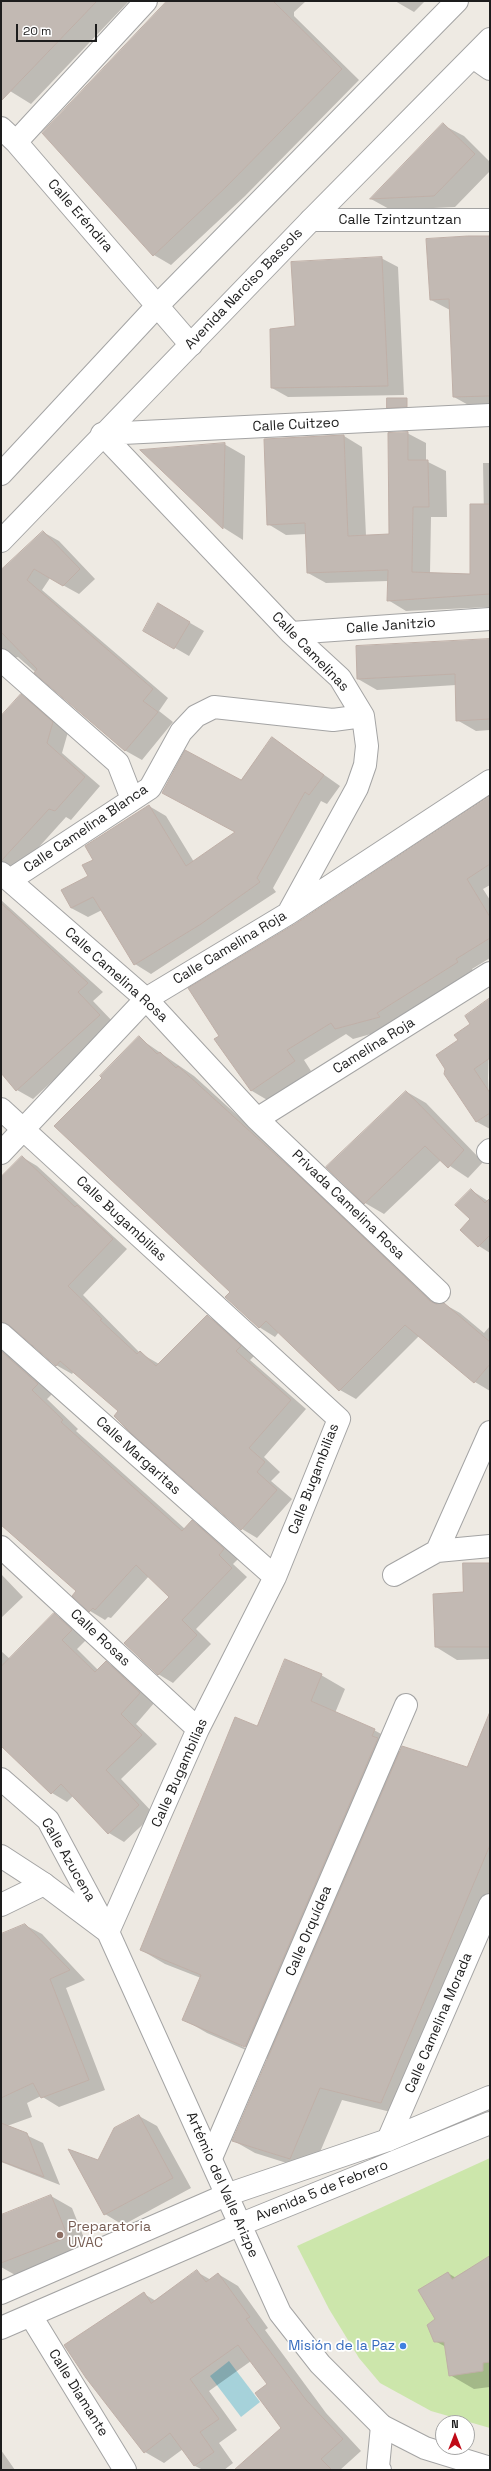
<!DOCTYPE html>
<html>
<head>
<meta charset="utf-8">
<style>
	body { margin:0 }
	#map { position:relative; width:491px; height:2471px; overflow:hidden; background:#eeeae3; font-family:"Space Grotesk",sans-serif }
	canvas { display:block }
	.frame { position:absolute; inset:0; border:2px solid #1d1d1d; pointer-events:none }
	.north { position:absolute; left:435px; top:2415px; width:40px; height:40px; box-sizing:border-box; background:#fff; border:1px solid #a5a5a5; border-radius:50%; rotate:0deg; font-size:11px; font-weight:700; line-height:16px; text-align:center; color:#1d1d1d }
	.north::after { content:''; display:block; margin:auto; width:14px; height:18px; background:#c00a17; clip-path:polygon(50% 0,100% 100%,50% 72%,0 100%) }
	.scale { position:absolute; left:16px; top:24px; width:81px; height:18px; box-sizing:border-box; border:2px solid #1d1d1d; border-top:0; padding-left:5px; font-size:12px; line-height:14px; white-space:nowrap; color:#1d1d1d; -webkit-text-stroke:3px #fff; paint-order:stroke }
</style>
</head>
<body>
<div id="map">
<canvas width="491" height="2471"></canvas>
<div class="frame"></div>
<div class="north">N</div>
<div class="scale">20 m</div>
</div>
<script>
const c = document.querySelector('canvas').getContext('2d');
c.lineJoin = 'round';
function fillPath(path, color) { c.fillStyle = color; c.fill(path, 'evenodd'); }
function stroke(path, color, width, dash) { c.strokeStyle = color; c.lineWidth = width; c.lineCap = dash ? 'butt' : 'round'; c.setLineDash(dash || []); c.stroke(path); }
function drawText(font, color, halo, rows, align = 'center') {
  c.font = font + ' "Space Grotesk",sans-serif'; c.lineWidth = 3.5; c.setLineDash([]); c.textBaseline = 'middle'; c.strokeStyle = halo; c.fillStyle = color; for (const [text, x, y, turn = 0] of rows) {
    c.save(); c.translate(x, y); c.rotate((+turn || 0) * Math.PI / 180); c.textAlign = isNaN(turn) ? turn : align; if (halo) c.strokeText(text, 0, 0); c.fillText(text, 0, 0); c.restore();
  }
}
fillPath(new Path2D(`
	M 490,2158 L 490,2428 L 431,2411 L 380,2383 L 359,2358 L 329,2309 L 297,2246 Z`), '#cce6ab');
fillPath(new Path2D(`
	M 229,2361 L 260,2402 L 241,2417 L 210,2376 Z`), '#a6d2da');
fillPath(new Path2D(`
	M 1,1 L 129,1 L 31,104 L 10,91 L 1,83 Z
	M 168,1 L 306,1 L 294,12 L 294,16 L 359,80 L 245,196 L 171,265 L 154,255 L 43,133 Z
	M 395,1 L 425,1 L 414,12 Z
	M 443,125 L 464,136 L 490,162 L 490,171 L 455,207 L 391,210 L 371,199 Z
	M 490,237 L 490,406 L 472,407 L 454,397 L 450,310 L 431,300 Z
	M 381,258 L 398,267 L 404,395 L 288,397 L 272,388 L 296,327 Z
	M 407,433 L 426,443 L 426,461 L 446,471 L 447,517 L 431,517 L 430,573 L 471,575 L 484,518 L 483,463 L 490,463 L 490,607 L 406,611 L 388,600 L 388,581 L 326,583 L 308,573 L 307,534 L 286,535 L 268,524 L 265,440 L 344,436 L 362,447 L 366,536 L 390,535 Z
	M 224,444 L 245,456 L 243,540 L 224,528 L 142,450 Z
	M 43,532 L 59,541 L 95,579 L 79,594 L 50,578 L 42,590 L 168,698 L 159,711 L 173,722 L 142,760 L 126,751 L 18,657 L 8,660 L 5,673 L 1,677 L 1,571 Z
	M 159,605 L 204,631 L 189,656 L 144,630 Z
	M 490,641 L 490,730 L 476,731 L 457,720 L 456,685 L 377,690 L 358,679 Z
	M 21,695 L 36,704 L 68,732 L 62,753 L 100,786 L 71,820 L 66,817 L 1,889 L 1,718 Z
	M 272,738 L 340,786 L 327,804 L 321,801 L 273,888 L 276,892 L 151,974 L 135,964 L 102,910 L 88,917 L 71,908 L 89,876 L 94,860 L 149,806 L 166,816 L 194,862 L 237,832 L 241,781 Z
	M 490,797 L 490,885 L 483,889 L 490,900 L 490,958 L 472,969 L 474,972 L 396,1027 L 353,1039 L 346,1034 L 304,1060 L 311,1071 L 269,1101 L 252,1091 L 215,1039 L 220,1036 L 296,925 Z
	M 1,900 L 103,992 L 93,1001 L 115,1024 L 33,1099 L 17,1090 L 1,1072 Z
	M 490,1004 L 488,1078 L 490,1129 L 477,1122 L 445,1073 L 460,1041 Z
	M 139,1038 L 194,1076 L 315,1186 L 439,1305 L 444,1304 L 460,1313 L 484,1333 L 490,1326 L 490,1391 L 475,1382 L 419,1336 L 356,1399 L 340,1390 L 279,1332 L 275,1337 L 259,1327 L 232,1292 L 103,1078 Z
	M 407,1092 L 426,1103 L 483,1162 L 468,1178 L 441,1160 L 384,1214 L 365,1203 Z
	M 22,1157 L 37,1166 L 127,1249 L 83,1295 L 140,1353 L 159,1364 L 207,1316 L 223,1325 L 255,1355 L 250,1360 L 306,1409 L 264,1457 L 280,1472 L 271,1481 L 292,1499 L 257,1538 L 242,1529 L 134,1434 L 119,1411 L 74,1371 L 72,1374 L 56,1365 L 15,1330 L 12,1331 L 53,1393 L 47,1399 L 78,1429 L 76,1431 L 185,1529 L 192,1521 L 207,1530 L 239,1558 L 233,1564 L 247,1577 L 196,1629 L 211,1644 L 173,1683 L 158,1674 L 171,1597 L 149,1576 L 111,1618 L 108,1617 L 105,1620 L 90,1611 L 78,1591 L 1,1524 L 1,1178 Z
	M 471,1190 L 488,1201 L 490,1198 L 490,1253 L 479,1246 L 472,1219 Z
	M 490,1564 L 490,1659 L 457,1660 L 436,1647 L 464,1593 Z
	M 1,1574 L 23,1597 L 1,1618 Z
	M 55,1615 L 70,1623 L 87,1639 L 77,1649 L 98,1670 L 106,1662 L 121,1671 L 155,1702 L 136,1724 L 157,1744 L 121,1779 L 154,1814 L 124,1842 L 109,1833 L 73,1796 L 67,1802 L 52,1793 L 1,1744 L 1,1651 L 10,1659 Z
	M 321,1675 L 345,1689 L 335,1713 L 374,1730 L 399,1744 L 396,1749 L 401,1752 L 467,1768 L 490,1713 L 490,1909 L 403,2115 L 342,2100 L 312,2171 L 255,2153 L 234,2141 L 268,2059 L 241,2044 L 240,2045 L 255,2054 L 207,2033 L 183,2019 L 201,1978 L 165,1964 L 141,1950 L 258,1727 Z
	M 25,1925 L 42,1934 L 85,1980 L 66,1988 L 105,2090 L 59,2107 L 41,2096 L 27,2103 L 32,2117 L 7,2126 L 43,2143 L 60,2185 L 1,2162 L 1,1935 Z
	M 139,2116 L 157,2126 L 191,2188 L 123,2225 L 105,2214 L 99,2161 Z
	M 51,2196 L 72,2208 L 88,2248 L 17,2276 L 1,2267 L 1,2216 Z
	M 490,2258 L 490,2387 L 474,2389 L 450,2375 L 446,2347 L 435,2341 L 436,2319 L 448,2273 L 456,2278 Z
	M 197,2272 L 211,2280 L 218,2274 L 238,2286 L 268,2328 L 265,2330 L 326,2413 L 361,2451 L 340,2470 L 255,2470 L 282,2428 L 268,2384 L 251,2361 L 209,2391 L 237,2430 L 219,2443 L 233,2463 L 224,2470 L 203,2470 L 195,2466 L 183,2449 L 164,2463 L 145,2452 L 144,2294 L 156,2301 Z
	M 1,2450 L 15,2470 L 1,2470 Z`), '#0003');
const building = new Path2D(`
	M 1,1 L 97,1 L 1,101 Z
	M 167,1 L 273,1 L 342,69 L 226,187 L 153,256 L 42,133 Z
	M 443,123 L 475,154 L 434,196 L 370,199 Z
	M 468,236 L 490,236 L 490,396 L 453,397 L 449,299 L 430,300 L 426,239 Z
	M 382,257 L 388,386 L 271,388 L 270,329 L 295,326 L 291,262 Z
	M 387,398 L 407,398 L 407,407 L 387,408 Z
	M 408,432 L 408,460 L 428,460 L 429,507 L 413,507 L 412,572 L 470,574 L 470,504 L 490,504 L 490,594 L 387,601 L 388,570 L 307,573 L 305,523 L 267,525 L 264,439 L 344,435 L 348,536 L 389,534 L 388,433 Z
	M 225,443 L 223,529 L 140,450 Z
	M 43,531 L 80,569 L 63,586 L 34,569 L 27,580 L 153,689 L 143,701 L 158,712 L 125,751 L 34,673 L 37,669 L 1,632 L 1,570 Z
	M 158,603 L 190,622 L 174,649 L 143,631 Z
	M 490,639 L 490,719 L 456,721 L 455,674 L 357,679 L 356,646 Z
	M 21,694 L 53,722 L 47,743 L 85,777 L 55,811 L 49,809 L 1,861 L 1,716 Z
	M 272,737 L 324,775 L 309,795 L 305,792 L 257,878 L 260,882 L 201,924 L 134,965 L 93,897 L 71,908 L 61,890 L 88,876 L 82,865 L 93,860 L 85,846 L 149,805 L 186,866 L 235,832 L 162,793 L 185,750 L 241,780 Z
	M 490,796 L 490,864 L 467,879 L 490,917 L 490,938 L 456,959 L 458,962 L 377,1013 L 380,1017 L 335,1029 L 331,1023 L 287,1050 L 295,1061 L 251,1091 L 214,1039 L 219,1036 L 188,988 L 295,924 Z
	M 1,903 L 88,983 L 78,992 L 100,1015 L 16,1091 L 1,1073 Z
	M 490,998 L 490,1058 L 474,1069 L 490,1093 L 490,1113 L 476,1122 L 444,1074 L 445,1069 L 436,1055 L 458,1040 L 454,1035 L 470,1024 L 465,1016 Z
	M 139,1036 L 157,1054 L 160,1052 L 176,1068 L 178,1066 L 299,1176 L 430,1301 L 436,1304 L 444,1303 L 490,1342 L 490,1364 L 474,1383 L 405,1325 L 339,1391 L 266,1321 L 259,1328 L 225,1297 L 230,1292 L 54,1126 L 102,1078 L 100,1076 Z
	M 406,1091 L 464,1150 L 448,1168 L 425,1146 L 364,1204 L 326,1167 Z
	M 22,1156 L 75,1207 L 77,1205 L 113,1239 L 68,1286 L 102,1319 L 100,1320 L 137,1354 L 140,1351 L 156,1366 L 207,1315 L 241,1346 L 236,1351 L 291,1400 L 249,1448 L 265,1462 L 257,1472 L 277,1490 L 241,1530 L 133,1435 L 114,1416 L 118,1411 L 60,1361 L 56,1366 L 9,1325 L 1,1322 L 1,1177 Z
	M 471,1189 L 485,1203 L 490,1198 L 490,1238 L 489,1236 L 478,1247 L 460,1230 L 470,1219 L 455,1205 Z
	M 1,1351 L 38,1384 L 32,1390 L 63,1420 L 61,1422 L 182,1531 L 192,1520 L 224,1549 L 219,1555 L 232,1568 L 182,1620 L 197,1635 L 158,1675 L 124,1643 L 169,1597 L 136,1565 L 95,1610 L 93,1608 L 89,1612 L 72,1596 L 76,1591 L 1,1525 Z
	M 463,1563 L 490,1563 L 490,1647 L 435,1647 L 433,1594 L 463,1592 Z
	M 54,1613 L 72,1630 L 62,1640 L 95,1672 L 106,1661 L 140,1693 L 121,1714 L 142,1735 L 106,1770 L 139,1805 L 108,1834 L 61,1784 L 51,1794 L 1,1746 L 1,1667 Z
	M 285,1659 L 322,1674 L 311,1701 L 375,1729 L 372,1736 L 378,1738 L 245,2047 L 182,2020 L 201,1975 L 140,1950 L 235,1717 L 257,1726 Z
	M 490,1712 L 490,1845 L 381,2103 L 320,2088 L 290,2159 L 232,2141 L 402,1746 L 467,1767 Z
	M 25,1924 L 70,1970 L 50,1979 L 89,2080 L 41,2098 L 33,2083 L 1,2098 L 1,1934 Z
	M 139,2115 L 173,2178 L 104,2215 L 68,2149 L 98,2160 L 114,2128 Z
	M 1,2123 L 27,2133 L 44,2177 L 1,2161 Z
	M 51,2195 L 68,2237 L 1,2263 L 1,2215 Z
	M 490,2256 L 490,2362 L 483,2363 L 483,2371 L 449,2376 L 444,2342 L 434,2342 L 427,2325 L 435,2319 L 418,2290 L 448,2272 L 452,2279 Z
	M 197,2270 L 206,2282 L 218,2273 L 250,2317 L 246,2319 L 306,2400 L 343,2439 L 321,2459 L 332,2470 L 234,2470 L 281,2428 L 255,2393 L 267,2384 L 238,2345 L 190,2379 L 219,2419 L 200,2432 L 214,2452 L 194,2466 L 170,2433 L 144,2453 L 86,2378 L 64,2345 L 144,2292 L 151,2303 Z`);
fillPath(building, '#c2b9b3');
stroke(building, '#bfafa7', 1);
const minor = new Path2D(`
	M 473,57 L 490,69
	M 1,128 L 16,142 L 191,345
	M 16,142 L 146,1
	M 311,220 L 490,220
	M 102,434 L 291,633 L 340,678 L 363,716 L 367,746 L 365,765 L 357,788 L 290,910
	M 102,434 L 490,415
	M 291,633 L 490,619
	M 1,660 L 118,763 L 132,799
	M 1,873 L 146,999 L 257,1119 L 439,1292
	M 10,880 L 150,788 L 181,732 L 196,716 L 214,707 L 333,720 L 363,716
	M 1,1109 L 339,1419 L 275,1577 L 198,1729 L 108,1932
	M 257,1119 L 490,973
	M 488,1152 L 490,1150
	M 1,1153 L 146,999 L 289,913 L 490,781
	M 1,1334 L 275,1577
	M 1,1547 L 198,1729
	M 437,1551 L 490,1432
	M 394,1575 L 437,1551 L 490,1546
	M 1,1779 L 48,1820 L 108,1932
	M 1,1905 L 44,1884
	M 388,2140 L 490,1905
	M 211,2158 L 406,1705
	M 31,2316 L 125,2470
	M 380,2470 L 378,2467 L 382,2426`);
const tertiary = new Path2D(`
	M 1,474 L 158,305 L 457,1
	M 1,541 L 311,220 L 490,39
	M 1,1856 L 44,1884 L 108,1932 L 280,2313 L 320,2364 L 382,2426 L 425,2448 L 490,2468
	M 1,2293 L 226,2195 L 388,2140 L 490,2097
	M 1,2328 L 239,2225 L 490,2123`);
stroke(minor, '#a4a4a4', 24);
stroke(tertiary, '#a4a4a4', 24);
stroke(minor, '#fff', 22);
stroke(tertiary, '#fff', 22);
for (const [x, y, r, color] of [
	[60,2235,4,"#8d6e63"],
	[403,2346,4,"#3f7fe0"]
]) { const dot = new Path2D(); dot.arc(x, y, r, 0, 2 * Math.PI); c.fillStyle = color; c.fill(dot); stroke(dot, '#fff', 1.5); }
drawText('14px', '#1d1d1d', '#fff', [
	["Calle Eréndira",80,216,49],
	["Calle Tzintzuntzan",400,220],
	["Avenida Narciso Bassols",244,289,-46],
	["Calle Cuitzeo",296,425,-3],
	["Calle Janitzio",391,626,-4],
	["Calle Camelinas",310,652,46],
	["Calle Camelina Blanca",86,829,-34],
	["Calle Camelina Roja",230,948,-31],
	["Calle Camelina Rosa",116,975,42],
	["Camelina Roja",374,1046,-32],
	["Privada Camelina Rosa",348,1205,44],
	["Calle Bugambilias",121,1219,43],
	["Calle Margaritas",138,1456,42],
	["Calle Bugambilias",314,1479,-69],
	["Calle Rosas",100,1638,43],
	["Calle Bugambilias",180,1773,-66],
	["Calle Azucena",68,1860,60],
	["Calle Orquídea",309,1931,-67],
	["Calle Camelina Morada",439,2023,-67],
	["Artémio del Valle Arizpe",222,2185,66],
	["Avenida 5 de Febrero",322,2191,-22],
	["Calle Diamante",78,2393,58]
]);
drawText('14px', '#785e54', '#fff', [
	["Preparatoria",68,2227],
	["UVAC",68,2243]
], 'left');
drawText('14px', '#366cbe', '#fff', [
	["Misión de la Paz",395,2346]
], 'right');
</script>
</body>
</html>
